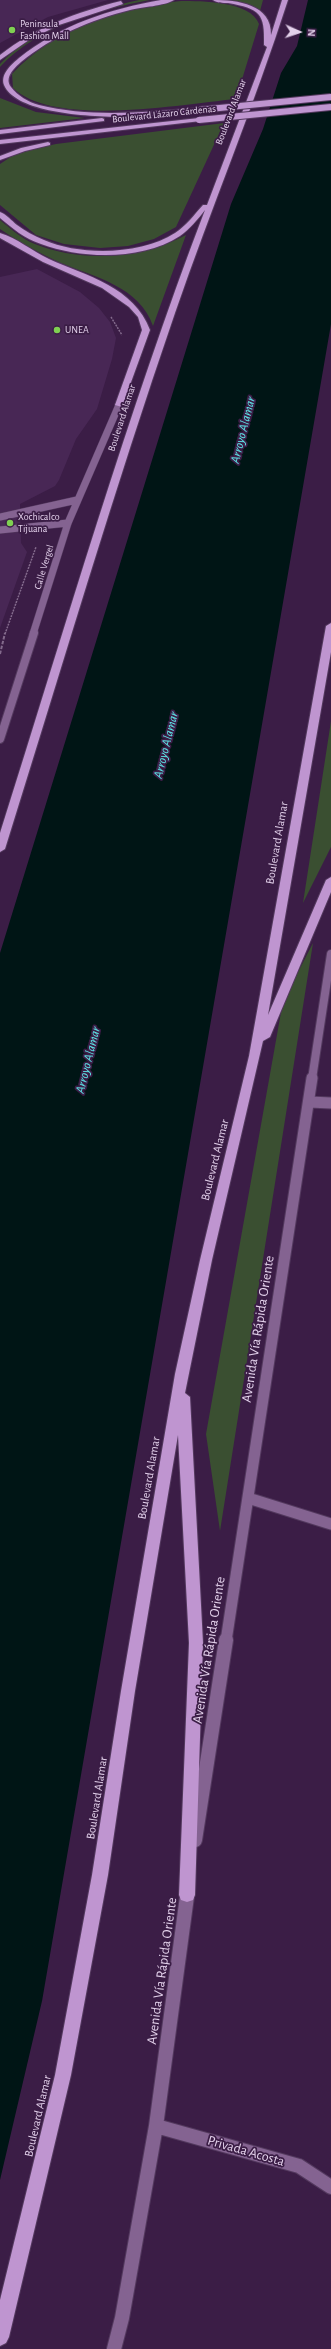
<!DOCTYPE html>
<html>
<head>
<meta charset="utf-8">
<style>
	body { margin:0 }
	#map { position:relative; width:331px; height:2349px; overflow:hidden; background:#3b1d46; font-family:"Alegreya Sans",sans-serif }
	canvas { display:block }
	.north { position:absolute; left:279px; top:12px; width:40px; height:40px; -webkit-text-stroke:3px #3b1d46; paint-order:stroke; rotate:93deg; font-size:11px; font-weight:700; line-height:16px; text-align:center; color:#e3d1eb }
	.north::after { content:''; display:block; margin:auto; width:14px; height:18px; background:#e3d1eb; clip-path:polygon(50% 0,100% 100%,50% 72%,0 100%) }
</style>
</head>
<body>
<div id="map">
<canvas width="331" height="2349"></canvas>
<div class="north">N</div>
</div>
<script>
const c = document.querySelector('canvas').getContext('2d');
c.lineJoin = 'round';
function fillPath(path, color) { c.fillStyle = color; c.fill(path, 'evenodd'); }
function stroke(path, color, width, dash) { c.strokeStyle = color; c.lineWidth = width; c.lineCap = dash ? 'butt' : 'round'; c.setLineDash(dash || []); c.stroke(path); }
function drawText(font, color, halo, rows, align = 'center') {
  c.font = font + ' "Alegreya Sans",sans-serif'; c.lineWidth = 3.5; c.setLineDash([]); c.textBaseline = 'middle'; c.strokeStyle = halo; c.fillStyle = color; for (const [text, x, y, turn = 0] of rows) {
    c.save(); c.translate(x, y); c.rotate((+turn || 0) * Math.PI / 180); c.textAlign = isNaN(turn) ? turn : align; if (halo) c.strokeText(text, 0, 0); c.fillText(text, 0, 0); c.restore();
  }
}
fillPath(new Path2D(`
	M 0,0 L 108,0 L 48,17 L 0,43 Z
	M 37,269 L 80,292 L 99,308 L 110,322 L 116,338 L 112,359 L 97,409 L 76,439 L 59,480 L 55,486 L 20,504 L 21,543 L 27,552 L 0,628 L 0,277 Z`), '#482755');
fillPath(new Path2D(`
	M 139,0 L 150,0 C 97,10 38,26 0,67 L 0,64 C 35,26 91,11 139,0 Z
	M 230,0 L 263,0 L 260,11 Z
	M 181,1 C 201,1 251,1 259,24 L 236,99 C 182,104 55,128 13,88 L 12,74 C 53,29 121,6 181,1 Z
	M 0,98 L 36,112 L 85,118 L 0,128 Z
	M 224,123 L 176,227 L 154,239 L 128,246 L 100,248 L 64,244 L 36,235 L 0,205 L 0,164 L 12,156 L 29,150 L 56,144 Z
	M 0,220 C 11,229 22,239 35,244 C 81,263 142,259 186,235 L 153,326 C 140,287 95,277 61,263 C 39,253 19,242 0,229 Z
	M 331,721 L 331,847 L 303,903 Z
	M 313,943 L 220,1531 L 206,1434 L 283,1001 Z`), '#3a4f31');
fillPath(new Path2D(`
	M 308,0 L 331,0 L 331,324 L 42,2001 L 0,2180 L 0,953 L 231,204 L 263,129 L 281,73 L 297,46 Z`), '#001515');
const minorFar3 = new Path2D(`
	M 0,517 L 77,500
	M 0,530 L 68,523
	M 33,634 L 68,523 L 119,405`);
const minorFar2 = new Path2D(`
	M 0,739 L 34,633
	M 312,1079 L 331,954`);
const minorFar1 = new Path2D(`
	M 310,1102 L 331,1103
	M 248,1498 L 331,1524
	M 226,1641 L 312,1078`);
const minor = new Path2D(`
	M 195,1840 L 226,1640
	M 156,2126 L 299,2166 L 331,2187
	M 114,2349 L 122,2318 L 156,2126 L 188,1889`);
const highway = new Path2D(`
	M 161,0 L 174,0 C 165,6 141,7 130,10 C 90,20 53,36 21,62 C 14,68 4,78 11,87 C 18,96 28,102 39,105 C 91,118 146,112 199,108 L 202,110 L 201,111 C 164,119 21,125 4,85 C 0,74 12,64 19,58 C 60,25 110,9 161,0 Z
	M 213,0 C 237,0 272,4 271,35 L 282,0 L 288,0 C 254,106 211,208 175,313 C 114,490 61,670 5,849 L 0,852 L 0,833 C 66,625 127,414 205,210 C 198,219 190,229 180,236 C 141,261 82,259 41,244 C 25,239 12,228 0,218 L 0,212 C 6,214 12,221 17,225 C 25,231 34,236 44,240 C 80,256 141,255 175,233 C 186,226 194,215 203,205 L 207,205 L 267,47 L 264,45 C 265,13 260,9 228,3 C 223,3 217,3 213,0 Z
	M 121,1 L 123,4 L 59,25 L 29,40 L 0,60 L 0,55 C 36,27 77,12 121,1 Z
	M 102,118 L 104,119 L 104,121 L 0,134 L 0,130 Z
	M 199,118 L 201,119 L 201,121 L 0,144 L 0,140 Z
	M 48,142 L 50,143 L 50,145 L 25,151 L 0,160 L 0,156 L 21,148 Z
	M 0,233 C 17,238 32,251 49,259 C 87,276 134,287 150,330 L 122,407 L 115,405 L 142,330 L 138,317 L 129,307 L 102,288 L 43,262 L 0,238 Z
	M 331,623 L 331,652 L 268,1015 L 326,880 L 331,877 L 331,892 L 270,1037 L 263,1041 L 212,1260 L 185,1393 L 190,1397 L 203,1643 L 195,1895 L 193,1900 L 187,1902 L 181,1900 L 179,1895 L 189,1643 L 178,1435 L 135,1691 L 108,1875 L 71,2075 L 9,2337 L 6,2343 L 0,2346 L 0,2300 L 55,2075 L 92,1875 L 121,1691 L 175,1374 L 200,1260 L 249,1056 L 326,626 Z`);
stroke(minorFar3, '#53395e', 8);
stroke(minorFar2, '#53395e', 10);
stroke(minorFar1, '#53395e', 13);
stroke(minor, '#53395e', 16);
stroke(highway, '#53395e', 2);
stroke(new Path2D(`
	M 111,317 L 122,335
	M 5,634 L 36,547`), '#836a8c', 1.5, [2, 1]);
stroke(new Path2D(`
	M 0,654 L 5,633`), '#836a8c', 2, [3.5, 1.5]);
stroke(minorFar3, '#846391', 7);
stroke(minorFar2, '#846391', 8);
stroke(minorFar1, '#846391', 11);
stroke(minor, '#846391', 14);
fillPath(highway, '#bf95d0');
const highwayBridge = new Path2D(`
	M 199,110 L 331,97
	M 199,120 L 331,107`);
stroke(highwayBridge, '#53395e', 8, []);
stroke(highwayBridge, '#bf95d0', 6);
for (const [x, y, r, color] of [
	[12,30,4,"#7fd052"],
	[57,330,4,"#7fd052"],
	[10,523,4,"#7fd052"]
]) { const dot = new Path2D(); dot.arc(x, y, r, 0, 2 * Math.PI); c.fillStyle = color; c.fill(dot); stroke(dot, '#3b1d46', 1.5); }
drawText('10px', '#e3d1eb', '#3b1d46', [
	["Peninsula",20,24],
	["Fashion Mall",20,36],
	["UNEA",65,330],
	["Xochicalco",18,517],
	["Tijuana",18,529]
], 'left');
drawText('10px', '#e3d1eb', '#3b1d46', [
	["Boulevard Alamar",231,112,-69],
	["Boulevard Lázaro Cárdenas",164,114,-6],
	["Boulevard Alamar",122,418,-72],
	["Calle Vergel",44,567,-73]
]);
drawText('12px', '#e3d1eb', '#3b1d46', [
	["Boulevard Alamar",277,843,-80],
	["Boulevard Alamar",215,1160,-76],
	["Boulevard Alamar",149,1478,-80],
	["Boulevard Alamar",97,1798,-81],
	["Boulevard Alamar",38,2116,-77]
]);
drawText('italic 13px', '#5de7e8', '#3b1d46', [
	["Arroyo Alamar",243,430,-76],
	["Arroyo Alamar",166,745,-76],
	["Arroyo Alamar",88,1060,-76]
]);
drawText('14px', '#e3d1eb', '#3b1d46', [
	["Avenida Vía Rápida Oriente",258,1329,-81],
	["Avenida Vía Rápida Oriente",209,1650,-81],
	["Avenida Vía Rápida Oriente",162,1971,-82],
	["Privada Acosta",246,2151,16]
]);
</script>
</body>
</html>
